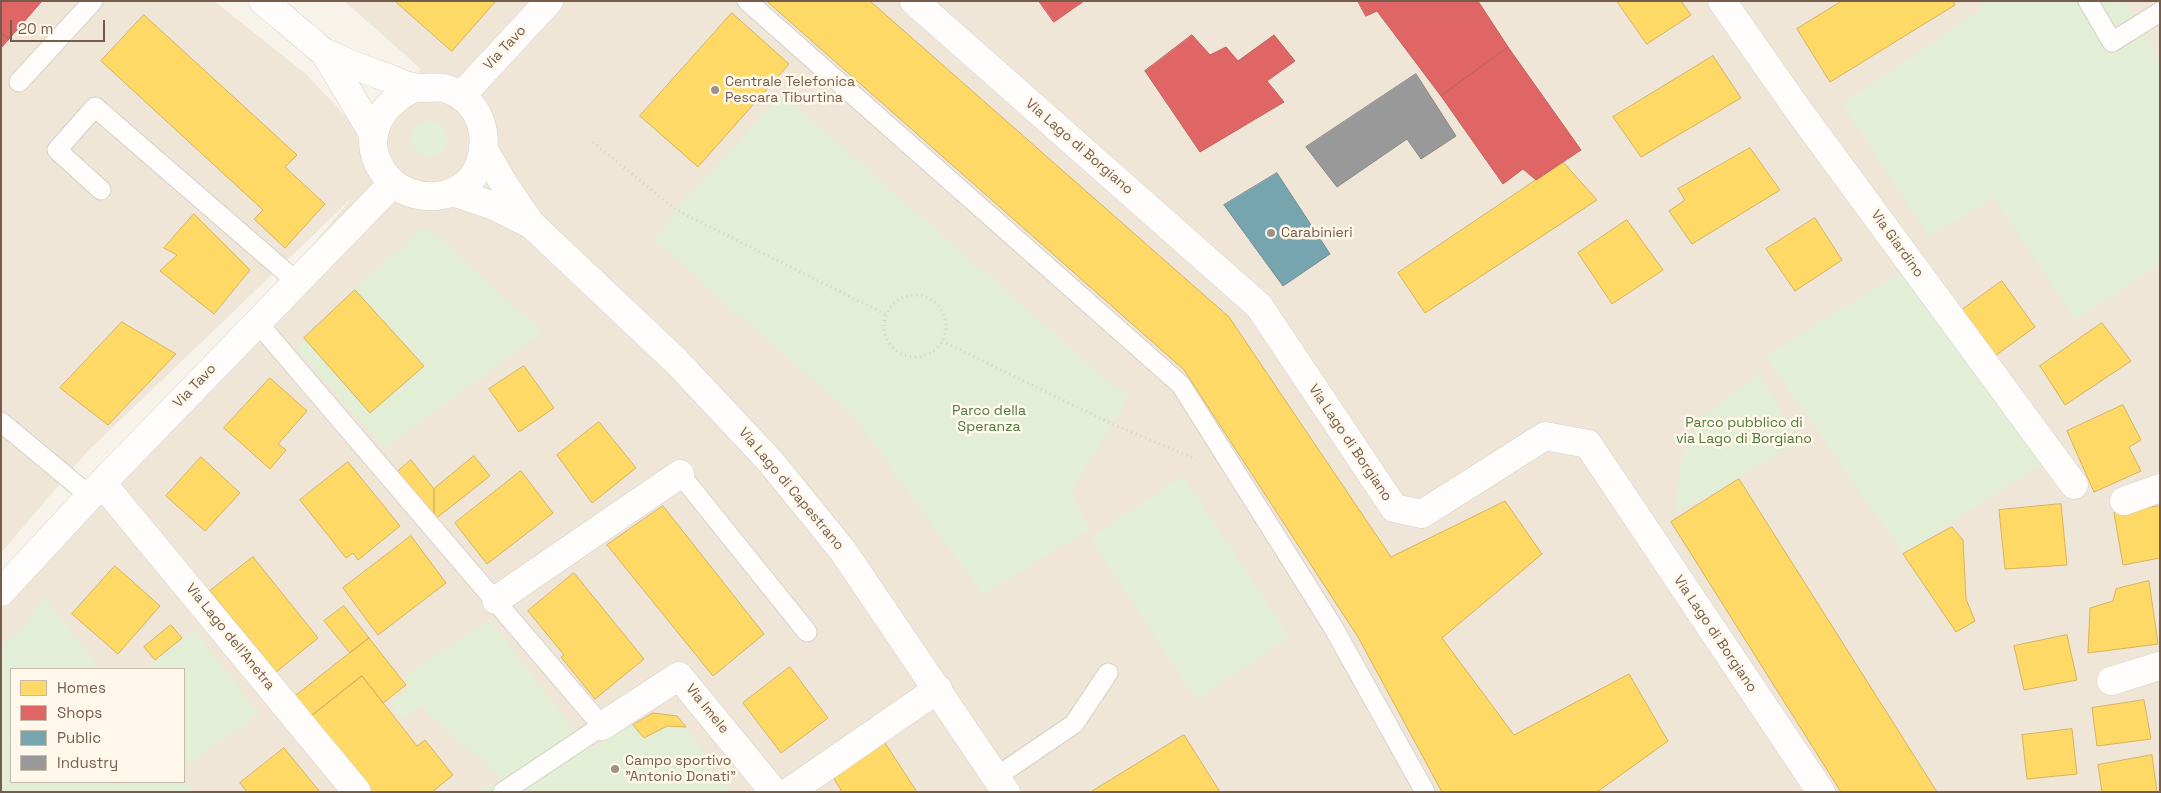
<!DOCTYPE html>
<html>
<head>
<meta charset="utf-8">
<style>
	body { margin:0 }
	#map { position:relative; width:2161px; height:793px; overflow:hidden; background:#f7f3ea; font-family:"Space Grotesk",sans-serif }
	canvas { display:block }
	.frame { position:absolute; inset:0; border:2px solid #755c4b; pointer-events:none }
	.legend { position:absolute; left:10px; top:668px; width:175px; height:115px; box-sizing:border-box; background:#fff8eb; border:1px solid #c8baab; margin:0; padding:6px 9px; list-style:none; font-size:15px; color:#755c4b }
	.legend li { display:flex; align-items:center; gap:10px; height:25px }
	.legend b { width:25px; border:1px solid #c8baab }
	.scale { position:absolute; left:10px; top:20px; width:95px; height:22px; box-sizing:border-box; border:2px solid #755c4b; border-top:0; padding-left:6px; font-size:15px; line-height:18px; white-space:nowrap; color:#755c4b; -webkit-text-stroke:4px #fff8eb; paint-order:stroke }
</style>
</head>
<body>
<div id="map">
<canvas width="2161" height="793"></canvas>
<div class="frame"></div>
<ul class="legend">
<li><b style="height:14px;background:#ffd966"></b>Homes</li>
<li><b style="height:14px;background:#e06666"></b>Shops</li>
<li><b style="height:14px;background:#76a5af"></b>Public</li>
<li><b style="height:14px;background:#999"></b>Industry</li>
</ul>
<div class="scale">20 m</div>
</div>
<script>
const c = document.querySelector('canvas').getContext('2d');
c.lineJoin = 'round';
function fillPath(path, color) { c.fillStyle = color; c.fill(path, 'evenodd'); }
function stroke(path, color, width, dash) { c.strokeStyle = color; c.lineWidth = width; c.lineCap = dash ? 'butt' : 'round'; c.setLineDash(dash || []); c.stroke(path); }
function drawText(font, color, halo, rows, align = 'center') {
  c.font = font + ' "Space Grotesk",sans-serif'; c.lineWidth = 5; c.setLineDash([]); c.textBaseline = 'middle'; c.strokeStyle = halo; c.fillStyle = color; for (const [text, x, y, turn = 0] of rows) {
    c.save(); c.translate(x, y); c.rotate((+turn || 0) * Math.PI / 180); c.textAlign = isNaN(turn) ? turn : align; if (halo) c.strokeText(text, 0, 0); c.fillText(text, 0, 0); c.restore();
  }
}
fillPath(new Path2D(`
	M 1,1 L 214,1 L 306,74 L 354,125 L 359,141 L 421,69 L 344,1 L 2160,1 L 2160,792 L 1,792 L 1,608 L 354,196 L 87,452 L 1,553 ZM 11,669 L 184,669 L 184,782 L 11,782 Z`), '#f0e6d8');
fillPath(new Path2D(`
	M 1980,1 L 2124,1 L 2160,60 L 2160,263 L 2076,320 L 1994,198 L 1929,236 L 1842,104 L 1983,8 Z
	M 782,94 L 1128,398 L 1071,492 L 1090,529 L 983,595 L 853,416 L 654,240 L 676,210 Z
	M411 139a18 18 0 1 1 36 0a18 18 0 1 1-36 0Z
	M 420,229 L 429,229 L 543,332 L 385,448 L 297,351 L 304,338 L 370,413 L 423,367 L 355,290 Z
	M 1907,269 L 2045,462 L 1903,554 L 1765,356 Z
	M 1759,375 L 1800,442 L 1676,513 L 1681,456 L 1698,419 Z
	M 1183,476 L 1290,637 L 1196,700 L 1090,538 Z
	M 47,599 L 100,669 L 11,669 L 11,782 L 184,782 L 184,779 L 193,792 L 1,792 L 1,648 Z
	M 490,620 L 574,730 L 588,751 L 633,725 L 644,737 L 667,726 L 686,727 L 730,792 L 480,792 L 501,778 L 420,706 L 403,719 L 390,702 L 410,686 L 403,677 Z
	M 195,630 L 259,714 L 184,767 L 184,669 L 145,669 Z`), '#e2eed5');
const homes = new Path2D(`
	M 395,1 L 496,1 L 452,51 Z
	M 767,1 L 870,1 L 1229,317 L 1391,557 L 1505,501 L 1542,554 L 1442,638 L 1514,735 L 1629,674 L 1668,741 L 1597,792 L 1442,792 L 1358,637 L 1184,370 Z
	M 1617,1 L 1681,1 L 1691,15 L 1647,44 Z
	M 1842,1 L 1953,1 L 1955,5 L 1830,82 L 1797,29 Z
	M 732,13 L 789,64 L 698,167 L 640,116 Z
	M 144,15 L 297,155 L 285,167 L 325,204 L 285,248 L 254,219 L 263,210 L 101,61 Z
	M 1713,56 L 1741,98 L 1641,157 L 1613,117 Z
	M 1750,148 L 1780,190 L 1692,244 L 1669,211 L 1685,200 L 1678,189 Z
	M 1563,162 L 1597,200 L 1425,313 L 1398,273 Z
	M 194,214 L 250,270 L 214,314 L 160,271 L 177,255 L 164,248 Z
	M 1815,218 L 1842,260 L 1795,291 L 1766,249 Z
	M 1627,220 L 1663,270 L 1612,304 L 1578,253 Z
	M 2002,281 L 2035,327 L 1992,358 L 1959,312 Z
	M 355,290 L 424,366 L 370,413 L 304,338 Z
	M 122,322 L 176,354 L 108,425 L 60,388 Z
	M 2102,323 L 2131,361 L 2065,405 L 2040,366 Z
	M 524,366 L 554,408 L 519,432 L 489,389 Z
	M 270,378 L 307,411 L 278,444 L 286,450 L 270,469 L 224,428 Z
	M 2123,405 L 2141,440 L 2129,447 L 2141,471 L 2094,492 L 2067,431 Z
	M 599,422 L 636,468 L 592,503 L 557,455 Z
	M 474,456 L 490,476 L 434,520 L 434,489 Z
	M 201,457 L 240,493 L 205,531 L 166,496 Z
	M 411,460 L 434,489 L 434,520 L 396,473 Z
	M 348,462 L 400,526 L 358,560 L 353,553 L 346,558 L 300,500 Z
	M 521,471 L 553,513 L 487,564 L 455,523 Z
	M 1739,479 L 1937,792 L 1841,792 L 1671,522 Z
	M 2061,504 L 2067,565 L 2005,569 L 1999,510 Z
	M 663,506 L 764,634 L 713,676 L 607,545 Z
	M 2160,506 L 2160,558 L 2123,565 L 2114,513 Z
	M 1952,527 L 1963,540 L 1966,599 L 1975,621 L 1956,632 L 1903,554 Z
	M 411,536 L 446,583 L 378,635 L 343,588 Z
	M 253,557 L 318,638 L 276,672 L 210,591 Z
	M 115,566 L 160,606 L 118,654 L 72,614 Z
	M 574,573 L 644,659 L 595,699 L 561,657 L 564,655 L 528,611 Z
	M 2149,581 L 2158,644 L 2088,653 L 2090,608 L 2113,601 L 2116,589 Z
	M 344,606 L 369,638 L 350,653 L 324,621 Z
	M 171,625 L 182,638 L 155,660 L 144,647 Z
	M 2067,635 L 2077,680 L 2024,690 L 2014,646 Z
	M 369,638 L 406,685 L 383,703 L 362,676 L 310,717 L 294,697 Z
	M 790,667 L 828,718 L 781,753 L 743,703 Z
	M 362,676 L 417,746 L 425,740 L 453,775 L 432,792 L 369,792 L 310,717 Z
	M 2144,700 L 2151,739 L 2097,746 L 2092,708 Z
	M 653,713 L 677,716 L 686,727 L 667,726 L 644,738 L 633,725 Z
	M 2072,729 L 2077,774 L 2027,779 L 2022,735 Z
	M 1184,735 L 1220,792 L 1091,792 Z
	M 885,743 L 917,792 L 842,792 L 833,777 Z
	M 284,748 L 320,792 L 247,792 L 240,783 Z
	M 2152,755 L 2157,792 L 2102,792 L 2098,765 Z`);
fillPath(homes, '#ffd966');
stroke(homes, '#d6b45e', 1);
const shops = new Path2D(`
	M 1,1 L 42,1 L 9,39 L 1,33 Z
	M 1039,1 L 1084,1 L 1054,22 Z
	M 1358,1 L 1478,1 L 1508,47 L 1441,96 L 1377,11 L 1366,16 Z
	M 1,33 L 9,39 L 1,48 Z
	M 1192,35 L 1210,55 L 1226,47 L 1238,61 L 1274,35 L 1295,61 L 1267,81 L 1284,102 L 1200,152 L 1145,71 Z
	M 1508,47 L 1581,150 L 1536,180 L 1523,169 L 1503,184 L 1441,96 Z`);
fillPath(shops, '#e06666');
stroke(shops, '#c0635e', 1);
const public = new Path2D(`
	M 1277,173 L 1330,254 L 1283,286 L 1224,205 Z`);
fillPath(public, '#76a5af');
stroke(public, '#768f91', 1);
const industry = new Path2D(`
	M 1416,74 L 1456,136 L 1421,159 L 1407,139 L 1337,187 L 1306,147 Z`);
fillPath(industry, '#999');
stroke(industry, '#8e8782', 1);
const service = new Path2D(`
	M 747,1 L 1181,385 L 1333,627 L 1425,792
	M 2088,1 L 2112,42 L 2160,12
	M 19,82 L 93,1
	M 101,190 L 57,150 L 95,107 L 297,282
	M 257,322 L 602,726 L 503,792
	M 1,422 L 90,496
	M 680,474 L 807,632
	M 996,777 L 1074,724 L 1108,673`);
const minor = new Path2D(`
	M 914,1 L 1259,306 L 1394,508 L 1422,514 L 1545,436 L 1588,444 L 1821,792
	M 1722,1 L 1796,107 L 2074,485
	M 461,96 L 549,1
	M 102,483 L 357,792
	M 2124,501 L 2160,488
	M 1,592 L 102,483 L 392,184
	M 496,600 L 680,474
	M 2111,681 L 2160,666
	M 602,726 L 679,676 L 774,792
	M 789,792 L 938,689`);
const secondary = new Path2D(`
	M 263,1 C 278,13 292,26 307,38 C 314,43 320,51 328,54 C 347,63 368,71 388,78 C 396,81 405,86 413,87 C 424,90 435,85 447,89 C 479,100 490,133 480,163 C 467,203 411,206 387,177 C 358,142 378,105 414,88
	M 325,53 L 374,135
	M 484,150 L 507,189 L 531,224 L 676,361 L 770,461 L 843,551 L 1006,792
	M 453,192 L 494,206 L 530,224`);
stroke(service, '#d6d0c9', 21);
stroke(minor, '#d6d0c9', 29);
stroke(secondary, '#d6d0c8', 29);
stroke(new Path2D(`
	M 593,142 L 676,210 L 885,314
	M884 326a31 31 0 1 1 62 0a31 31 0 1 1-62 0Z
	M 942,341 L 1112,424 L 1196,459`), '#d8d1cb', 3, [1, 4]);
stroke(service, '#fefdfc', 19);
stroke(minor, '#fefdfc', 28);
stroke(secondary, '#fefdfc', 28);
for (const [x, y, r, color] of [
	[715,90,5,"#a29183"],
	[1271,233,5,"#a29183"],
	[615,769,5,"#a29183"]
]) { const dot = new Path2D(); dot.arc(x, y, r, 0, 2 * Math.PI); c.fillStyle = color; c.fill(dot); stroke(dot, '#fff8eb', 2); }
drawText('14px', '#755c4b', '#fff8eb', [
	["Via Tavo",505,48,-47],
	["Via Lago di Borgiano",1079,147,41],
	["Via Giardino",1897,244,54],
	["Via Tavo",195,386,-46],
	["Via Lago di Borgiano",1350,443,56],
	["Via Lago di Capestrano",791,489,50],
	["Via Lago di Borgiano",1715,634,56],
	["Via Lago dell'Anetra",230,637,51],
	["Via Imele",707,709,51]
]);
drawText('14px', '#755c4b', '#fff8eb', [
	["Centrale Telefonica",725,82],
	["Pescara Tiburtina",725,98],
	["Carabinieri",1281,233],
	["Campo sportivo",625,761],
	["\"Antonio Donati\"",625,777]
], 'left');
drawText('14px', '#507a42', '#fff8eb', [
	["Parco della",989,411],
	["Speranza",989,427],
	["Parco pubblico di",1744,423],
	["via Lago di Borgiano",1744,439]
]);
</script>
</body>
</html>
